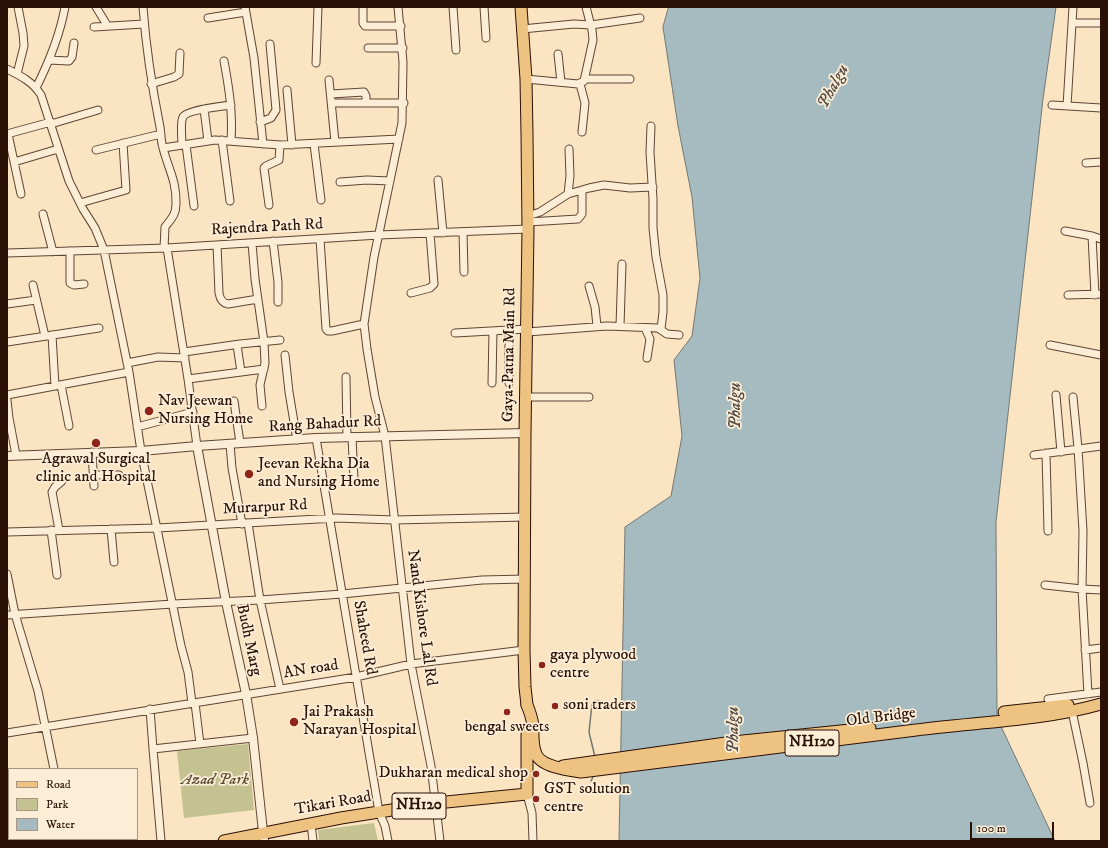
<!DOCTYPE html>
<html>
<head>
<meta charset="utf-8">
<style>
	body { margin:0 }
	#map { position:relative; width:1108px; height:848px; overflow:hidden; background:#fbe4c1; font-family:"IM FELL DW Pica",serif }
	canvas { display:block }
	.frame { position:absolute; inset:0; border:8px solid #2a1005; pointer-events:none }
	.legend { position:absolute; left:8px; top:768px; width:130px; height:72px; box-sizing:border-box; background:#fcedd7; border:1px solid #a89583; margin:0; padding:5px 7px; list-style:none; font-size:12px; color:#2a1005 }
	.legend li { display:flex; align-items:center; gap:8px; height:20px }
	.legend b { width:20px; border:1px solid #a89583 }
	.scale { position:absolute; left:970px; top:822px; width:84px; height:18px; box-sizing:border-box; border:2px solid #2a1005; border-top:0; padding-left:5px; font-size:12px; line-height:14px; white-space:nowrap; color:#2a1005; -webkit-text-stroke:3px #fcedd7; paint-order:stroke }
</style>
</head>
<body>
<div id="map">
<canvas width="1108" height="848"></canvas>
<div class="frame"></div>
<ul class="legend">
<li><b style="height:5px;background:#eec280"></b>Road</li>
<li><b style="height:11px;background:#c3c290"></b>Park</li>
<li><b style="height:11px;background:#a5bbbf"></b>Water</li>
</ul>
<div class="scale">100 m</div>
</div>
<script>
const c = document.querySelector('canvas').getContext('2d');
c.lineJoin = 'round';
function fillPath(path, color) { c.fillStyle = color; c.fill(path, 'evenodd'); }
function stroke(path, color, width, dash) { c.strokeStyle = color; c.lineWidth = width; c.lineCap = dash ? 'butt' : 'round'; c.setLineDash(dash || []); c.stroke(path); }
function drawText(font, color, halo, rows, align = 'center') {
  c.font = font + ' "IM FELL DW Pica",serif'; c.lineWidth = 3.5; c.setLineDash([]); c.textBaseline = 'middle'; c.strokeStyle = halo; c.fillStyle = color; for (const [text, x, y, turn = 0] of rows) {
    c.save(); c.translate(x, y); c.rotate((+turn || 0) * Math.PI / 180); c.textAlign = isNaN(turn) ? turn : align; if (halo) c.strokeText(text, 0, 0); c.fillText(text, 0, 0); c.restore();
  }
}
fillPath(new Path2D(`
	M 248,744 L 254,810 L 184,818 L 177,751 Z
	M 374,823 L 378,841 L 319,841 L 318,830 Z`), '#c3c290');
const water = new Path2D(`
	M 669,7 L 1056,7 L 1043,99 L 996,522 L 997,718 L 1055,841 L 619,841 L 625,527 L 671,496 L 682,436 L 674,360 L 692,336 L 700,278 L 692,197 L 678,126 L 663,27 Z`);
fillPath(water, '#a5bbbf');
stroke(water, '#747775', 1);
stroke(new Path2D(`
	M 595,757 L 589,732 L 592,704 L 595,701 L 599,701 L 623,707
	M 591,781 L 594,775`), '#747775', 1.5);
const minor = new Path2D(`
	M 96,7 L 107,25
	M 143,7 C 146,48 152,87 160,127 C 161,134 161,142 163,148 C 168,168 177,182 176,204 C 176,215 171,219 165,227 L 164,248
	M 245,7 L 254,58 L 263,144
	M 363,7 L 363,23 L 365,26 L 401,26
	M 398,7 L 403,62 L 402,123 L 374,257 L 364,324 L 367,349 L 375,397 L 385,436 L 411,664 L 431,766 L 440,841
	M 453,7 L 456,50
	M 484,7 L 486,38
	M 208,18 L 246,12
	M 1072,23 L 1101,23
	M 94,27 L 144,24
	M 522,29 L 574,24 L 591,25 L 640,18
	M 368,48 L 403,48
	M 558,54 L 561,82
	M 49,60 L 69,61 L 72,57 L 74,43
	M 224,61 C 229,88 233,113 231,141
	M 316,63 L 318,7
	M 7,69 C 21,76 33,82 41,95 L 69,181 L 83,209 L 95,228 L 104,250 L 129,372 L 141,451 L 181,646 L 188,672 L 192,703
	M 17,74 L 24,46 L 23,33 L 18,7
	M 526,79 L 578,84 L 584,81 L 593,40 L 592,30 L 586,7
	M 585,79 L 630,79
	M 329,80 L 335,142
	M 151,84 L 174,77 L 179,74 L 180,53
	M 580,84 L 585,103 L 582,132
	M 36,88 C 49,62 60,35 65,7
	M 287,90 L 292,145
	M 331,94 L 364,92 L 366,96 L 366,103
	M 332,103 L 404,103
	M 1052,105 L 1101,108
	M 1067,106 L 1073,7
	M 204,109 L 208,141
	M 260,122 L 271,118 L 276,110 L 270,44
	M 51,124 L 98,110
	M 651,126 L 650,152 L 653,199 L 653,228 L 656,257 L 663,295 L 663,312 L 661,329
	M 7,134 L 51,122
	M 8,134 L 21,194
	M 222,140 L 230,201
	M 314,144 L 321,200
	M 182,145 C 182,139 180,122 183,117 C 186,110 223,106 231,105
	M 186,145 L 194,206
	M 163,148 L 215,140 L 280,145 L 399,139
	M 96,150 L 161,134
	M 14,162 L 58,149
	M 1086,163 L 1101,162
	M 438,180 L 443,233
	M 340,182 L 367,180 L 390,181
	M 568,194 L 570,176 L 569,149
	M 80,203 L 126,190 L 123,143
	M 269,205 L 264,168 L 266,166 L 279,160 L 280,145
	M 43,214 L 53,252
	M 528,216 L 540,212 L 568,194 L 589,188 L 604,185 L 630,188 L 653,187
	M 528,222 L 578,219 L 582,214 L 582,190
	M 1065,231 L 1092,236 L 1101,239
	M 463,232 L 464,272
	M 1092,236 L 1095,295
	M 320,239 L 326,329 L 328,331 L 332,331 L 364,324
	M 273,241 L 278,282 L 278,302
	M 252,243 L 255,279 L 264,342 L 265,363 L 260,385 L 262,406
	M 217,245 L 219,293 C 220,299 222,303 228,304 L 258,299
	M 167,248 L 188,379 L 197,446
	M 70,251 L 70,283 L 74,285 L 84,284
	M 7,253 L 167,248 L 379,235 L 528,229
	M 33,285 L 45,336
	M 589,286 L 595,307 L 597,326
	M 411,293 L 430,288 L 434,284 L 430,233
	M 1068,295 L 1101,294
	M 7,304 L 36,300
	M 620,326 L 622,264
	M 645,328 L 650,339 L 647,358
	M 509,330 L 509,383
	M 527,332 L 607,326 L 658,328 L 667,334 L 679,335
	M 455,333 L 527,329
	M 52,335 L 55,386
	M 7,342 L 99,328
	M 237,345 L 241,372
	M 1050,345 L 1101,355
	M 184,352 L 240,344 L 280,340
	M 285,355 L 289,392 L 297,440
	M 127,363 L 158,357 L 185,358
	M 346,377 L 347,437
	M 188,379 L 264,369
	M 492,383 L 493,331
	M 61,385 L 69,426
	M 7,395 L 129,372
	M 1056,395 L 1061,452
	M 526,397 L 589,397
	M 1073,397 L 1078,448 L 1083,531 L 1082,589 L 1088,694
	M 7,400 L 9,418 L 16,455
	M 234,401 L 240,443
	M 137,427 L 193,412
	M 352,437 L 354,480
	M 316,438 L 379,812 L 385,826 L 388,841
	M 230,444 L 232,468 L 242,524
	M 92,452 L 94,486
	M 1046,453 L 1048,531
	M 1034,455 L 1101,446
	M 93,475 L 119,475
	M 248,523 L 260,600 L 280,689
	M 111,529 L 114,562
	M 51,530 L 57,575
	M 59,530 L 52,492 L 55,487 L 62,481
	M 7,532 L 157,528 L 336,518 L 394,520 L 525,517
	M 7,574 L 15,614 L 38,691 L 54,769
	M 1045,585 L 1082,589 L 1101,590
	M 7,615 L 173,604 L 260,600 L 342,594 L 482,580 L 525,579
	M 1085,650 L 1101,648
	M 1048,699 L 1101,692
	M 195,703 L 200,744
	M 150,709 L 153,749
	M 1072,711 L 1083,763 L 1090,803
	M 7,733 L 356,677 L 411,664 L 524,650
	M 527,794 L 532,813 L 533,841
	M 311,824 L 313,841
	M 66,839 L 66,841
	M 161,841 L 153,749 L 253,738`);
const tertiary = new Path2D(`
	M 197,446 L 226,602 L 246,694 L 253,738 L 264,841
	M 7,456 L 141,451 L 197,446 L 316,438 L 525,433`);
const primary = new Path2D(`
	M 521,7 L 526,79 L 527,134 L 528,229 L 525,433 L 524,650 L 525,687 L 527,705`);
const trunk = new Path2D(`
	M 527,705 C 530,712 532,718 533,726 C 533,735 532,745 536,754 C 541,767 568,770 581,772 C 692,758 804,744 916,730 C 978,722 1041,721 1101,704
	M 1004,712 L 1068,705
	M 563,766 L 733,742 L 870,728
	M 224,841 L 341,818 L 436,803 L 527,794 L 527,735`);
stroke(minor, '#5e4534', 9);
stroke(tertiary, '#5e4534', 10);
stroke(primary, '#2a1005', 13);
stroke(trunk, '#2a1005', 13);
stroke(minor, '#fcedd7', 7);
stroke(tertiary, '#fcedd7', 8);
stroke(primary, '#eec280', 11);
stroke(trunk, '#eec280', 11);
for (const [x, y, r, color] of [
	[149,411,5,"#8f2418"],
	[96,443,5,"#8f2418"],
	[249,474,5,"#8f2418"],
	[542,665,4,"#8f2418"],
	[555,706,4,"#8f2418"],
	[507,712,4,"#8f2418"],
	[294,722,5,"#8f2418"],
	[536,774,4,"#8f2418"],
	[536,799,4,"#8f2418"]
]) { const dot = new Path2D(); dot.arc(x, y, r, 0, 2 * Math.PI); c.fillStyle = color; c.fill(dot); stroke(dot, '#fcedd7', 1.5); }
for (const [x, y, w] of [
	[812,743,54],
	[419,806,54]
]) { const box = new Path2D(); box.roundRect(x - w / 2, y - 13, w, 26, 3); c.fillStyle = '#fcedd7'; c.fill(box); stroke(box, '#2a1005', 1); }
drawText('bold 15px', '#2a1005', null, [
	["NH120",812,743],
	["NH120",419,806]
]);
drawText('16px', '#2a1005', '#fcedd7', [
	["Rajendra Path Rd",267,228,-3],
	["Gaya-Patna Main Rd",510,355,-89],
	["Rang Bahadur Rd",325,425,-3],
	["Murarpur Rd",265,508,-3],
	["Nand Kishore Lal Rd",421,618,82],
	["Shaheed Rd",364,638,80],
	["Budh Marg",248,640,78],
	["AN road",311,670,-9],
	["Old Bridge",881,718,-7],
	["Tikari Road",333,804,-10]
]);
drawText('16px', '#2a1005', '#fcedd7', [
	["Nav Jeewan",158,402],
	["Nursing Home",158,420],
	["Agrawal Surgical",96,460,"center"],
	["clinic and Hospital",96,478,"center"],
	["Jeevan Rekha Dia",258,465],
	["and Nursing Home",258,483],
	["gaya plywood",550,656],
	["centre",550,674],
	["soni traders",563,706],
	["Jai Prakash",303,713],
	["Narayan Hospital",303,731],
	["bengal sweets",507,728,"center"],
	["Dukharan medical shop",528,774,"right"],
	["GST solution",544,790],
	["centre",544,808]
], 'left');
drawText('italic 16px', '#604e36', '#fcedd7', [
	["Azad Park",215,781]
]);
drawText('italic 17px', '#554c46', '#fcedd7', [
	["Phalgu",834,87,-61],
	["Phalgu",736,406,-90],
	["Phalgu",734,730,-90]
]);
</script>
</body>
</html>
